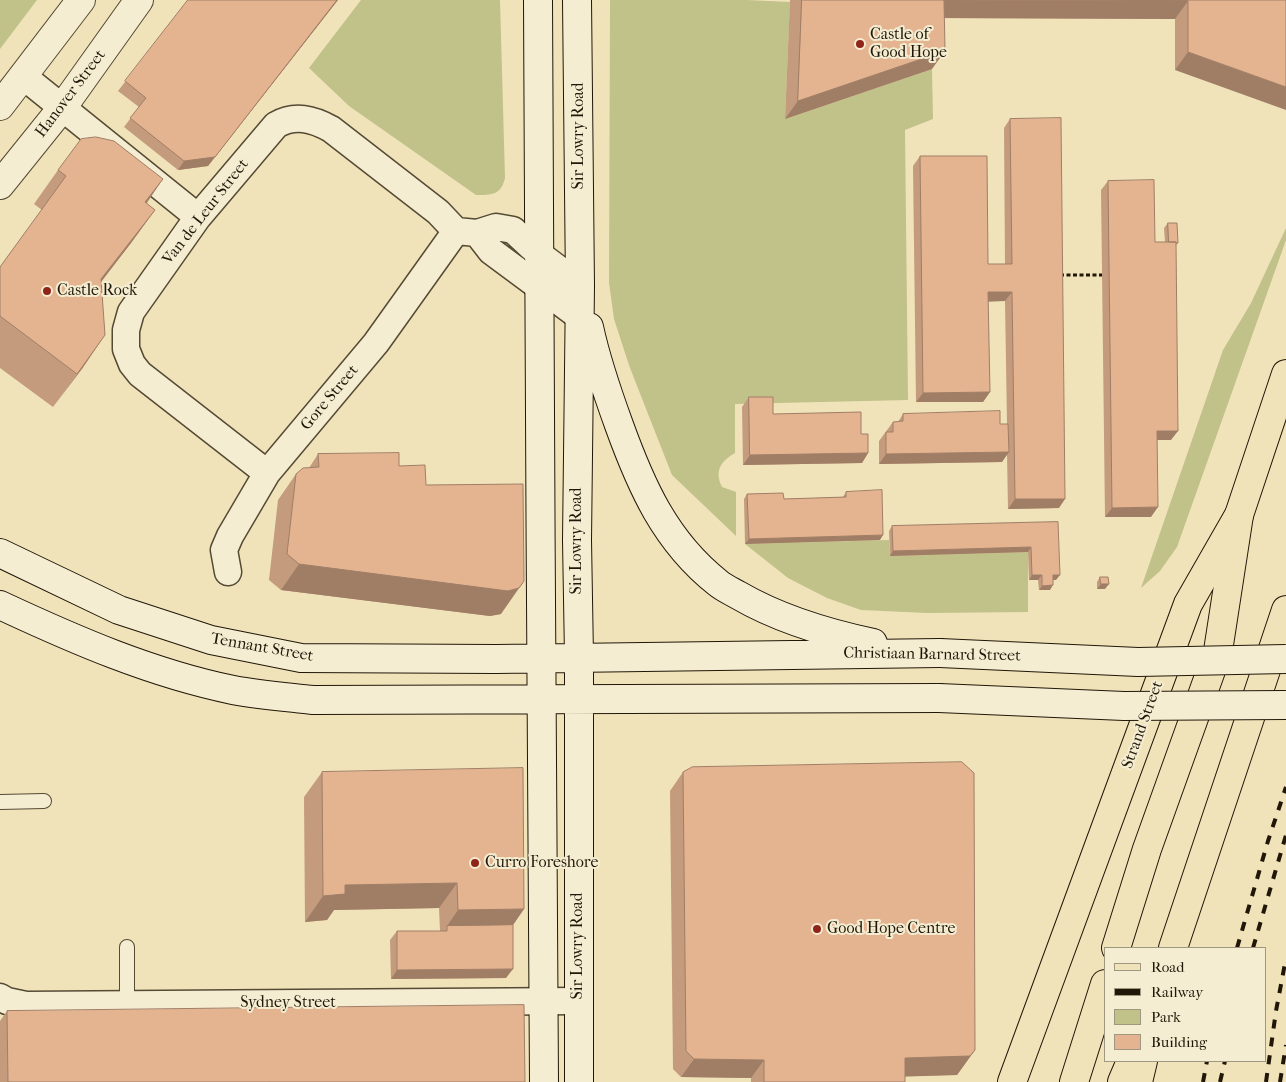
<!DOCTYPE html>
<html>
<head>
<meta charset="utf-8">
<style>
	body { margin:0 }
	#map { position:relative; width:1286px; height:1082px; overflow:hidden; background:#f0e3b9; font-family:"IM FELL French Canon",serif }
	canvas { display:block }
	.legend { position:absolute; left:1104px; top:947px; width:162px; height:115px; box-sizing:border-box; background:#f5edd2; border:1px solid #a09781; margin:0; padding:6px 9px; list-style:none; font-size:15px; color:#211708 }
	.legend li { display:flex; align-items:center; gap:10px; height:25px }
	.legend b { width:25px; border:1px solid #a09781 }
</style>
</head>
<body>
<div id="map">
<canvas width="1286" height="1082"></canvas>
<ul class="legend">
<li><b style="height:6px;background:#f0e3b9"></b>Road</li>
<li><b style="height:6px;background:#211708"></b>Railway</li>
<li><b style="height:14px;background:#c1c18a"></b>Park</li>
<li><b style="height:14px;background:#e4b491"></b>Building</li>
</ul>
</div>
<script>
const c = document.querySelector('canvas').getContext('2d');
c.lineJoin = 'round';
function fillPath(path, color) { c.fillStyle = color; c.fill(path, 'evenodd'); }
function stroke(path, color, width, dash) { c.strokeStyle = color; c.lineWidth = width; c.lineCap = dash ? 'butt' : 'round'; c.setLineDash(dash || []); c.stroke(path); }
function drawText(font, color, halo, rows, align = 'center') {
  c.font = font + ' "IM FELL French Canon",serif'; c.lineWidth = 4; c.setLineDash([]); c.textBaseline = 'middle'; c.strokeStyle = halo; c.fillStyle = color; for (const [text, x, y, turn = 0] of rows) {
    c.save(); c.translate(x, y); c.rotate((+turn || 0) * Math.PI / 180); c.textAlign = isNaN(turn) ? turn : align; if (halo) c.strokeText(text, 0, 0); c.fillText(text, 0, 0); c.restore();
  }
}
fillPath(new Path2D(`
	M 0,0 L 37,0 L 0,49 Z
	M 361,0 L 500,0 L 505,178 C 501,195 492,195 476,195 L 349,106 L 309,68 Z
	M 610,0 L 747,0 L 790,2 L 785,119 L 932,69 L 933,119 L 905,130 L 908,400 L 735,404 L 735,453 C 721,461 714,471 722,487 L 736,492 L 736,536 L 672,475 L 630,368 L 614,319 L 609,283 Z
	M 1286,228 L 1286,240 L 1177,547 L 1160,571 L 1141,588 L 1223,350 L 1251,303 Z
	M 889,540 L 890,556 L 1028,552 L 1028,612 L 927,613 L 861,610 L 827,598 L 788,578 L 745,544 Z`), '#c1c18a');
const service = new Path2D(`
	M 0,802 L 44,801
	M 127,1004 L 127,947`);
const minor = new Path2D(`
	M 23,76 L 198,217
	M 477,233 L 491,251 L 580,317
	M 267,473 L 140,374 L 132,364 L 126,349 L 126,330 L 131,312 L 198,217 L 276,125 C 295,114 313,119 331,129 L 438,212 L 456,231 L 477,233 L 496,227 L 513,230 L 540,255 L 580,285
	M 228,572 L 224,550 L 230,536 L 267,473 L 376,343 L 456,231
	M 0,997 L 7,1001 L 26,1005 L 578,1001`);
const tertiary = new Path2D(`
	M 0,106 L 81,0
	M 0,185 L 62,108 L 139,0`);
const secondary = new Path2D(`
	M 538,0 C 541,361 540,721 544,1082
	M 577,0 L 580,285 L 577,540 L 579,657 L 579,1082
	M 589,327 C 596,360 607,392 619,425 C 641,486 665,541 718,583 C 724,588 731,591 738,595 C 779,619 826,633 873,643
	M 0,553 L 119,610 L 211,640 L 301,658 L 496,659 L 940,653
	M 0,605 C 75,640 151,673 233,690 C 259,695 286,697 313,700 L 939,698`);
const primary = new Path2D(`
	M 1173,948 L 1286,610
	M 1012,1082 L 1188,604 L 1239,515 L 1286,374
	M 1122,1082 L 1131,1061`);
const motorway = new Path2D(`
	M 1116,948 L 1147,849 L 1218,651 L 1239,515
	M 1074,1082 L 1105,984
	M 1138,1082 L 1143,1061`);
stroke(service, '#554a34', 16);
stroke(minor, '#554a34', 29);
stroke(tertiary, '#554a34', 30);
stroke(secondary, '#211708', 30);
stroke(primary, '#211708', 30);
stroke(motorway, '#211708', 30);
stroke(new Path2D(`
	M 1060,275 L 1102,275`), '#211708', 3, [4, 2.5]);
stroke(service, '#f5edd2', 14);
stroke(minor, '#f5edd2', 26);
stroke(tertiary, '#f5edd2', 28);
stroke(secondary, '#f5edd2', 28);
stroke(primary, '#f0e3b9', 28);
stroke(motorway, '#f0e3b9', 28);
stroke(new Path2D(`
	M 1237,948 L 1268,841 L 1286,787
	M 1253,948 L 1286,835
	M 1203,1082 L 1207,1061
	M 1220,1082 L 1225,1061
	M 1266,1082 L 1276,1011 L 1286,958
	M 1280,1082 L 1286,1045`), '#211708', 4, [9, 9]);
const secondaryBridge = new Path2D(`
	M 940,653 L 1138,662 L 1286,659
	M 939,698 L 1124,706 L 1286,705`);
stroke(secondaryBridge, '#211708', 30, []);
stroke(secondaryBridge, '#f5edd2', 28);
fillPath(new Path2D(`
	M 188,0 L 338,0 L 208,166 L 178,170 L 124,127 L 139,107 L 118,91 Z
	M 790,0 L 1286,0 L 1175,70 L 1175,19 L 944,18 L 932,69 L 785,119 Z
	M 1010,119 L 1059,508 L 1008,509 L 1007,454 L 1002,462 L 879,464 L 879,441 L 893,422 L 898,422 L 903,414 L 1000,424 L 1007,424 L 1005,301 L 988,301 L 990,392 L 983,402 L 916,402 L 913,166 L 920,156 L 988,264 L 1005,264 L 1004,128 Z
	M 58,170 L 146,203 L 155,210 L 131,243 L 101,282 L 105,335 L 53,407 L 0,368 L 0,267 L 42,210 L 34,204 Z
	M 1108,181 L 1155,242 L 1165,242 L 1164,228 L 1168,223 L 1178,243 L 1176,245 L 1171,440 L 1157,440 L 1151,517 L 1105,517 L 1101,190 Z
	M 749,397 L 773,414 L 861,434 L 868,453 L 862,463 L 743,465 L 742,407 Z
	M 318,454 L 399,466 L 426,485 L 501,614 L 490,616 L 281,590 L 269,580 L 278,500 L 296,474 L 309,468 Z
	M 846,492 L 880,540 L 745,544 L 744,499 L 747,494 L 784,499 L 843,497 Z
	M 1058,522 L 1056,580 L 1053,580 L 1050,590 L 1039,590 L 1038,580 L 1029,580 L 1028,552 L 890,556 L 889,531 L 892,526 Z
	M 1100,577 L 1105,589 L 1097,589 L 1097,582 Z
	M 322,772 L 524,909 L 513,925 L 506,978 L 391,979 L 390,940 L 397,931 L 440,931 L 439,908 L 334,910 L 327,920 L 305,922 L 304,797 Z
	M 683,772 L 975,1050 L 957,1075 L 905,1076 L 905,1082 L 751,1082 L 751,1078 L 681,1077 L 673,1069 L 670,791 Z
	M 7,1011 L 525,1082 L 0,1082 L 0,1021 Z`), '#c49b7d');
fillPath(new Path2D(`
	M 337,0 L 338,0 L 208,166 L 178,170 L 184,161 Z
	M 944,0 L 1188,1 L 1175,19 L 931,18 Z
	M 945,51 L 932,69 L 785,119 L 798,101 Z
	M 1188,52 L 1286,87 L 1286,110 L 1175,70 Z
	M 163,179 L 140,213 L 145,202 Z
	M 155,210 L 131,243 L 77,313 L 101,279 Z
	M 988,292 L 1012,292 L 1005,301 L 982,302 Z
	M 105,335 L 82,369 L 53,407 L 77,374 Z
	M 990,392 L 983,402 L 916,402 L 923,393 Z
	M 1157,431 L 1178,431 L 1171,440 L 1150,440 Z
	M 1009,452 L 1002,462 L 879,464 L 886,454 Z
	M 868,453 L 862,463 L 743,465 L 750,455 Z
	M 1015,499 L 1065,499 L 1059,508 L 1008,509 Z
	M 1158,507 L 1151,517 L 1105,517 L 1112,508 Z
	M 883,535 L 880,540 L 745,544 L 749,539 Z
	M 1031,547 L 1028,552 L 890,556 L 893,551 Z
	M 299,564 L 524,581 L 501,614 L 490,616 L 281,590 Z
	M 1032,575 L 1042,575 L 1038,580 L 1029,580 Z
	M 1053,575 L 1060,575 L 1056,580 L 1050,580 Z
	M 1101,584 L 1109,584 L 1105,589 L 1097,589 Z
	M 1053,585 L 1050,590 L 1039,590 L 1042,586 Z
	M 457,883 L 439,908 L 334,910 L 327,920 L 305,922 L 323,896 L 345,885 Z
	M 524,909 L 506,935 L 447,931 L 447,926 L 458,910 Z
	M 513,969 L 506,978 L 391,979 L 397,970 Z
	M 975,1050 L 957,1075 L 892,1077 L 905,1058 Z
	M 694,1059 L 764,1060 L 751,1078 L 681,1077 Z`), '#a07e66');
const building = new Path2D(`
	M 188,0 L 337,0 L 215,157 L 184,161 L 130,118 L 146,98 L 125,81 Z
	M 802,0 L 944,0 L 945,51 L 798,101 Z
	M 944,0 L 1286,0 L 1286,87 L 1188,52 L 1188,1 Z
	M 1061,118 L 1065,499 L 1015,499 L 1012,292 L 988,292 L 990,392 L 923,393 L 920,156 L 987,156 L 988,264 L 1012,264 L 1010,119 Z
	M 96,137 L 114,141 L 163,179 L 145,202 L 155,210 L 101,279 L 105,335 L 77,374 L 0,316 L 0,267 L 66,176 L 58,170 L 81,139 Z
	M 1154,180 L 1155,242 L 1176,242 L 1178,431 L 1157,431 L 1158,507 L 1112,508 L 1108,181 Z
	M 1168,223 L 1177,223 L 1178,243 L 1176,243 L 1176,242 L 1169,242 Z
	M 749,397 L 773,397 L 773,414 L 861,412 L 861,434 L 868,434 L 868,453 L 750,455 Z
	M 1000,411 L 1000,424 L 1008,424 L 1009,452 L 886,454 L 886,432 L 893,432 L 893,422 L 903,421 L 903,414 Z
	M 399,453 L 399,466 L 425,465 L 426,485 L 523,484 L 524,581 L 519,588 L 508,591 L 299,564 L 287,554 L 296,474 L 303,468 L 319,467 L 318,454 Z
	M 882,490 L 883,535 L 749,539 L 747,494 L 783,493 L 784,499 L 846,497 L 846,492 Z
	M 1058,522 L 1060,575 L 1053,575 L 1053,585 L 1042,586 L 1042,575 L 1032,575 L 1031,547 L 893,551 L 892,526 Z
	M 1100,577 L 1108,577 L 1109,584 L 1101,584 Z
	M 962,762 L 974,773 L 975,1050 L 970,1056 L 905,1058 L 905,1082 L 764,1082 L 764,1060 L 694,1059 L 686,1051 L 683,772 L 692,767 Z
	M 523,768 L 524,909 L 458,910 L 457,883 L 345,885 L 345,894 L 323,896 L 322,772 Z
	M 513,925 L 513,969 L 397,970 L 397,931 L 447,931 L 447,926 Z
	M 524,1005 L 525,1082 L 8,1082 L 7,1011 Z`);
fillPath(building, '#e4b491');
stroke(building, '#a07e66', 1);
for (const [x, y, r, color] of [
	[860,44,5,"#8f2418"],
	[47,291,5,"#8f2418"],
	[475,863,5,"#8f2418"],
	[817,929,5,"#8f2418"]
]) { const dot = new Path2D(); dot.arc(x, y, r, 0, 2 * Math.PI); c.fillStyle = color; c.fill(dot); stroke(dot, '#f5edd2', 2); }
drawText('16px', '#211708', '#f5edd2', [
	["Castle of",870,35],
	["Good Hope",870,53],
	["Castle Rock",57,291],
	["Curro Foreshore",485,863],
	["Good Hope Centre",827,929]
], 'left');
drawText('16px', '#211708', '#f5edd2', [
	["Hanover Street",71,94,-53],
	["Sir Lowry Road",579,136,-90],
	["Van de Leur Street",206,212,-52],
	["Gore Street",330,398,-50],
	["Sir Lowry Road",577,541,-90],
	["Tennant Street",262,648,10],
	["Christiaan Barnard Street",932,655,1],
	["Strand Street",1143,725,-70],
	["Sir Lowry Road",578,946,-90],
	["Sydney Street",288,1003]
]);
</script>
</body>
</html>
